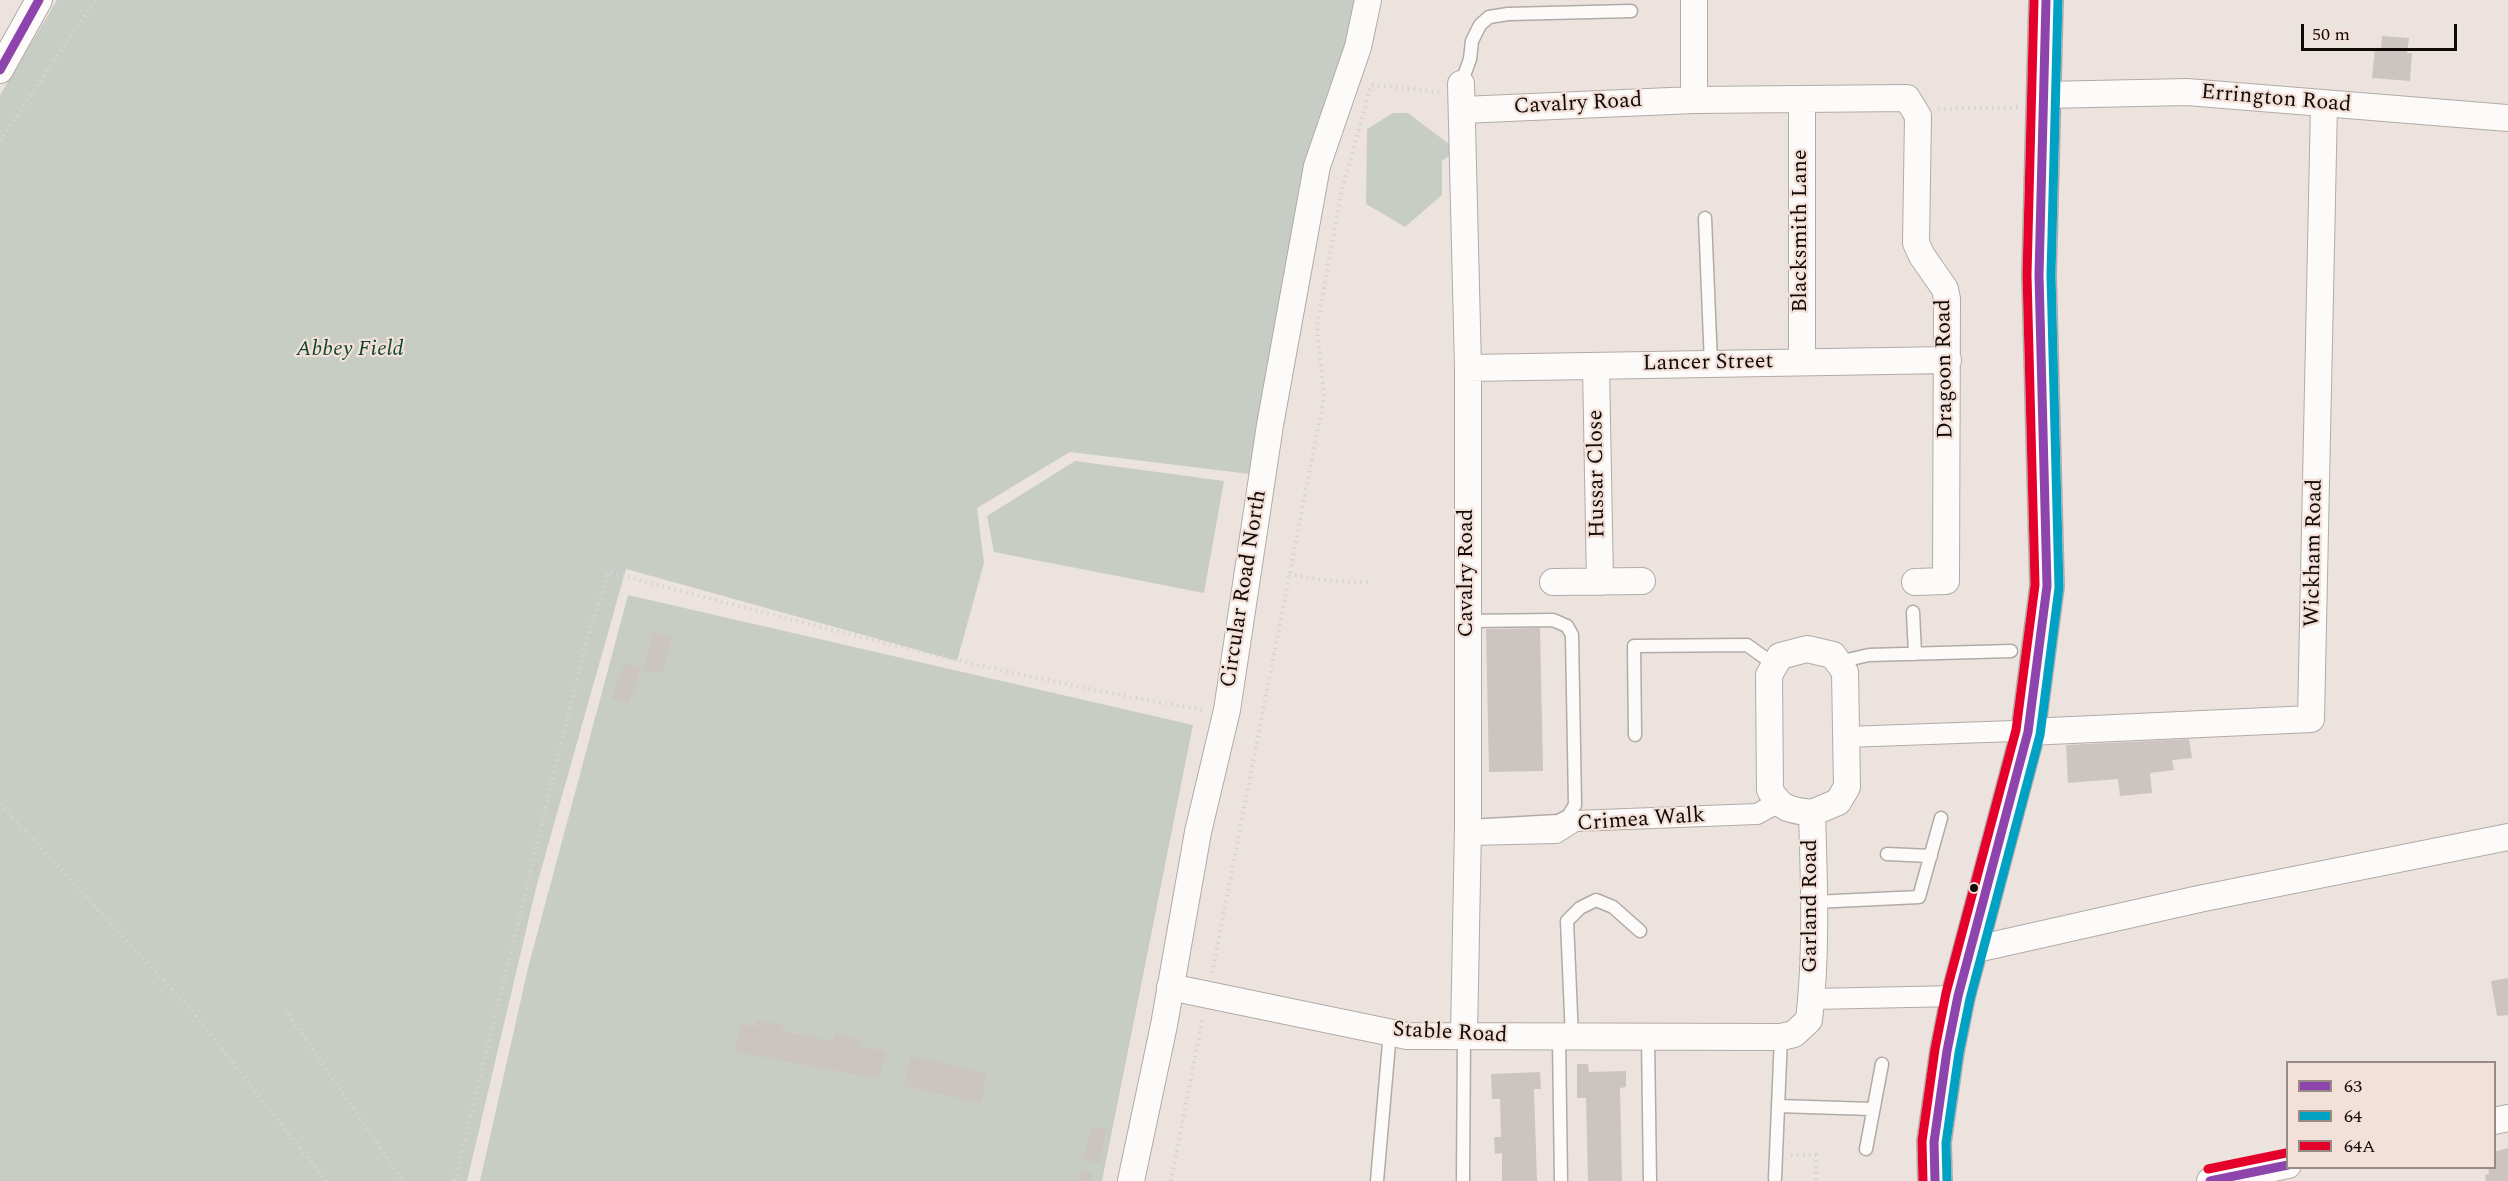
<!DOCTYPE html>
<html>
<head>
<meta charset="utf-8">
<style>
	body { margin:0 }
	#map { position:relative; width:2508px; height:1181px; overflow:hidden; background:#ede3de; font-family:Spectral,serif }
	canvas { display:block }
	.legend { position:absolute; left:2286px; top:1061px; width:210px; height:108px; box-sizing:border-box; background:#f3e0d8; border:2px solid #988a85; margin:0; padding:8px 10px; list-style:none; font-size:18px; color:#100a08 }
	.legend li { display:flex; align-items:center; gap:12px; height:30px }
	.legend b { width:30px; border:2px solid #988a85 }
	.scale { position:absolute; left:2301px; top:24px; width:156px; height:27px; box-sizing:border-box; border:3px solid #100a08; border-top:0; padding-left:8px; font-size:18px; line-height:21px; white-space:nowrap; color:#100a08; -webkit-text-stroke:4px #f3e0d8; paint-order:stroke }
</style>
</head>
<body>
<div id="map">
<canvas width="2508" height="1181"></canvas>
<ul class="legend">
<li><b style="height:8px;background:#8e44ad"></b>63</li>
<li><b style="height:8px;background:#01a1c4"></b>64</li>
<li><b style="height:8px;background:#e4002b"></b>64A</li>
</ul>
<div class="scale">50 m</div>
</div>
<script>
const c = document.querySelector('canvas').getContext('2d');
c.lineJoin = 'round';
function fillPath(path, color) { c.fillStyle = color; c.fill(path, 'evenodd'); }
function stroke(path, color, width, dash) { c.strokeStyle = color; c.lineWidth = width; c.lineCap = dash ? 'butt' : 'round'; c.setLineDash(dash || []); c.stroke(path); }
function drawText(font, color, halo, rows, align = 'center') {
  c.font = font + ' Spectral,serif'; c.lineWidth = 4.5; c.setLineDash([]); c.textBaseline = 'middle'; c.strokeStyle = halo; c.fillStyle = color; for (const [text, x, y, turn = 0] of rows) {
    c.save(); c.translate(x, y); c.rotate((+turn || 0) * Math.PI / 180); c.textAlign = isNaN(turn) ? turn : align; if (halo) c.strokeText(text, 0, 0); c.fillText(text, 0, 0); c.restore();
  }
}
fillPath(new Path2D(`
	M 57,0 L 1366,0 L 1343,97 L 1266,476 L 1070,452 L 977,508 L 984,563 L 957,661 L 626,569 L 536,888 L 467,1181 L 0,1181 L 0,95 Z
	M 1393,113 L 1408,113 L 1449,144 L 1449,156 L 1442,161 L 1442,195 L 1405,227 L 1366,204 L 1367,129 Z
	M 1075,461 L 1224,481 L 1204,593 L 994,552 L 987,516 Z
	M 628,595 L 1193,725 L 1102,1181 L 480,1181 L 528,968 Z`), '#c7cdc5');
fillPath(new Path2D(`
	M 2382,36 L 2409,38 L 2407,53 L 2412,53 L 2410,81 L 2372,78 L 2375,48 L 2381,49 Z
	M 1540,628 L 1543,771 L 1489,772 L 1486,629 Z
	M 654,632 L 672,637 L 662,674 L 643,669 Z
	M 625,663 L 641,668 L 629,704 L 611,698 Z
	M 2189,739 L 2192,758 L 2172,760 L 2174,770 L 2150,773 L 2152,793 L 2120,796 L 2118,779 L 2068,783 L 2066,745 Z
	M 2508,978 L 2508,1015 L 2497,1016 L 2491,981 Z
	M 757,1020 L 784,1025 L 782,1031 L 834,1041 L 835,1034 L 861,1039 L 859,1046 L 885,1051 L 879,1079 L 735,1052 L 741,1024 L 756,1027 Z
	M 910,1056 L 987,1073 L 981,1103 L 904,1086 Z
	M 1577,1064 L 1588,1064 L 1589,1072 L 1626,1071 L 1626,1087 L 1620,1088 L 1622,1181 L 1588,1181 L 1586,1098 L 1577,1098 Z
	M 1540,1072 L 1541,1089 L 1534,1089 L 1537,1181 L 1502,1181 L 1502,1153 L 1495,1154 L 1494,1137 L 1501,1137 L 1500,1099 L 1492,1099 L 1491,1074 Z
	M 1092,1126 L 1107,1129 L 1099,1163 L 1084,1159 Z
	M 2508,1148 L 2508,1181 L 2486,1181 L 2485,1175 L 2489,1174 L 2488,1168 L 2494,1168 L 2494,1152 Z
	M 1081,1170 L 1092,1173 L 1090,1181 L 1079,1181 Z`), '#ccc4c1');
const service = new Path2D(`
	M 1461,84 L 1470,59 L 1472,41 L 1480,25 L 1489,17 L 1508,14 L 1631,11
	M 1705,218 L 1711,364
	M 1913,612 L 1915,654
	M 1468,621 L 1553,620 L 1567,626 L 1572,635 L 1575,805 L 1568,816 L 1558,821 L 1469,826
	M 1838,662 L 1869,655 L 2011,651
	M 1635,735 L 1634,646 L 1747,645 L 1775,665
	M 1887,854 L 1931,856
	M 1814,902 L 1919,897 L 1941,818
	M 1559,1038 L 1561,1181
	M 1572,1038 L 1567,921 L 1580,908 L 1596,900 L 1613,907 L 1640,931
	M 1648,1038 L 1650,1181
	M 1778,1106 L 1872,1109
	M 1866,1149 L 1882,1064
	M 1775,1178 L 1781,1037
	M 1377,1181 L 1390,1032
	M 1463,1181 L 1464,1036`);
const pedestrian = new Path2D(`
	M 1846,737 L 2014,731 L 2028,732
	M 1468,835 L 1556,833 L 1575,821 L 1757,814 L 1777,803
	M 1812,999 L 1958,996`);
const minor = new Path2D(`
	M 1694,0 L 1694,100
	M 0,70 L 39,0
	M 1461,84 L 1468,368 L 1468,826 L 1464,1036
	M 2044,95 L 2187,92 L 2508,118
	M 1802,99 L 1802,362
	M 1462,110 L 1694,100 L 1907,98 L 1918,116 L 1916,243 L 1922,256 L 1945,289 L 1947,299 L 1946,581 L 1915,582
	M 1596,366 L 1600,582
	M 1468,368 L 1948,360
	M 1553,582 L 1642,581
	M 2028,732 L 2311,719 L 2324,104
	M 1972,950 L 2199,899 L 2508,837
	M 1170,987 L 1407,1036 L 1781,1037 L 1794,1034 L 1809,1020 C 1817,952 1814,882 1812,813 C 1791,810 1781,810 1770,790 L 1769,675 L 1780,656 L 1807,649 L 1833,655 L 1845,672 L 1847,787 L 1838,802 L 1812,813
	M 2494,1121 L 2508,1118
	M 1131,1181 L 1164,1025 L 1198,832 L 1227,710 L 1270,425 L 1317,166 L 1358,47 L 1368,0
	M 2210,1181 L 2288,1165`);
const secondary = new Path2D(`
	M 1935,1181 L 1934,1142 L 1947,1051 L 1958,996 L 2028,732 L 2047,586 L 2039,275 L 2046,0`);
stroke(service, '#b2aaa6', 15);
stroke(pedestrian, '#b2aaa6', 22);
stroke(minor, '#b2aaa6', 28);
stroke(secondary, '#b2aaa6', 36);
stroke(new Path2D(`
	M 1372,85 L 1440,92
	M 1938,109 L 2018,107
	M 0,141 L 95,0
	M 1289,574 L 1329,581 L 1370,582
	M 0,804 L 193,1012 L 326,1181
	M 1212,973 L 1324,397 L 1317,326 L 1342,190 L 1371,86
	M 285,1009 L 403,1181
	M 1791,1155 L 1816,1155 L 1816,1181
	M 455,1181 L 580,668 L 593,620 L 609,572 C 806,624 1003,676 1204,710
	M 1171,1181 L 1203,1016`), '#d5d3d1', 4, [1.5, 4.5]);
stroke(service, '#fcfbfa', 12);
stroke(pedestrian, '#fcfbfa', 20);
stroke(minor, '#fcfbfa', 26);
stroke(secondary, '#fcfbfa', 33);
stroke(new Path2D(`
	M 0,70 L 39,0
	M 1935,1181 L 1934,1142 L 1947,1051 L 1958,996 L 2028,732 L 2047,586 L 2039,275 L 2046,0
	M 2210,1181 L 2288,1165`), '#8e44ad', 9);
stroke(new Path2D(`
	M 1947,1181 L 1946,1143 L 1959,1053 L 1970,999 L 2040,735 L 2059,588 L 2051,275 L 2058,0`), '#01a1c4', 9);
stroke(new Path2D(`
	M 2208,1169 L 2286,1153
	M 1923,1181 L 1922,1141 L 1935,1049 L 1946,993 L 2016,730 L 2035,585 L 2027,275 L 2034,0`), '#e4002b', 9);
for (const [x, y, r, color] of [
	[1974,888,5,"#100a08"]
]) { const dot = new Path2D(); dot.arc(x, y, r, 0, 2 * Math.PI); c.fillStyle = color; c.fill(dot); stroke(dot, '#f3e0d8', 2); }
drawText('22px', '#100a08', '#f3e0d8', [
	["Errington Road",2276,100,5],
	["Cavalry Road",1578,105,-3],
	["Blacksmith Lane",1802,231,-90],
	["Lancer Street",1708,364,-1],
	["Dragoon Road",1946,369,-91],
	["Hussar Close",1598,474,-91],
	["Wickham Road",2315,553,-89],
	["Cavalry Road",1468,573,-90],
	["Circular Road North",1245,589,-81],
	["Crimea Walk",1641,821,-4],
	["Garland Road",1812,906,-90],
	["Stable Road",1450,1034,3]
]);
drawText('italic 22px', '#0e4831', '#f3e0d8', [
	["Abbey Field",350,351]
]);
</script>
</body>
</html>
